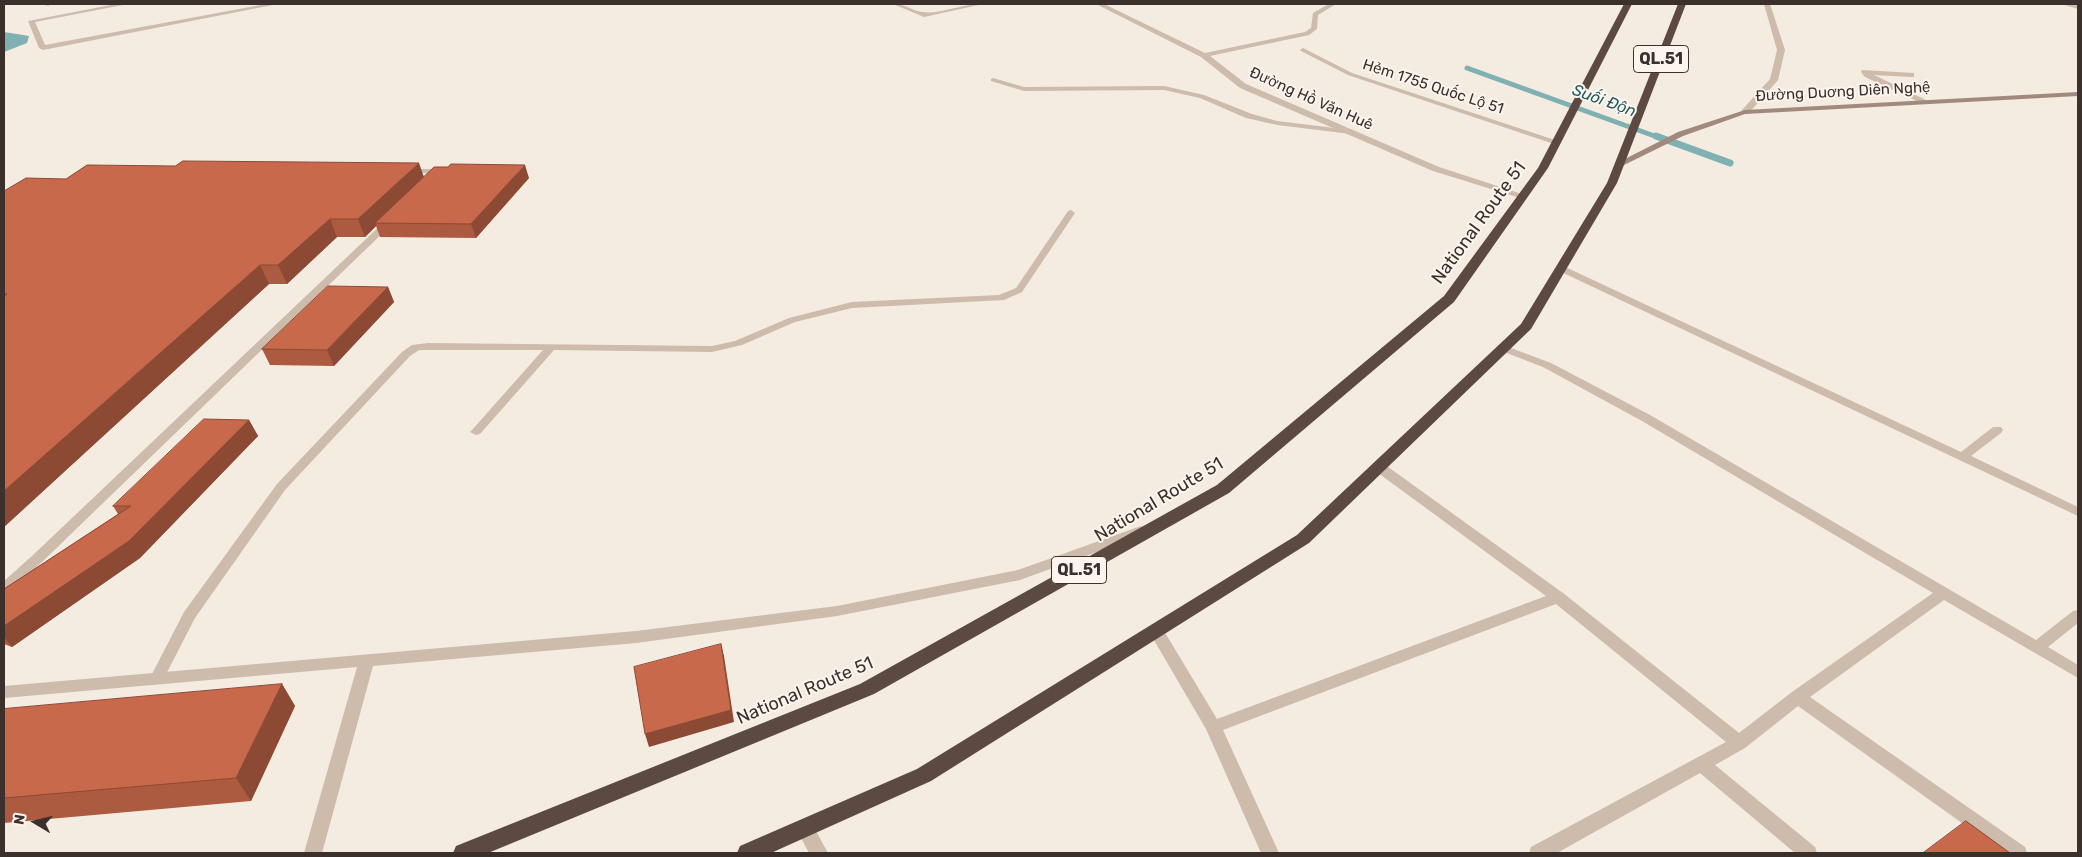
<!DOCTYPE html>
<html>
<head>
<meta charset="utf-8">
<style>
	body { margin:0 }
	#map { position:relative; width:2082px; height:857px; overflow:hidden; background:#f4ebe1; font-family:Rubik,sans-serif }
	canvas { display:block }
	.frame { position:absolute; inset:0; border:5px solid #3b302b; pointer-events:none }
	.north { position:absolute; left:10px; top:797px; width:50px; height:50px; -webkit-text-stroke:4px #fbf5ee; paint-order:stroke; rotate:279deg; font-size:14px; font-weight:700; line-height:20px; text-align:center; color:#3b302b }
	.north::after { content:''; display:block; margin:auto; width:18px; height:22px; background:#3b302b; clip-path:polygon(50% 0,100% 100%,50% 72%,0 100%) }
</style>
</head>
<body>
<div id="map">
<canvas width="2082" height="857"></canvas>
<div class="frame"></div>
<div class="north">N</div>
</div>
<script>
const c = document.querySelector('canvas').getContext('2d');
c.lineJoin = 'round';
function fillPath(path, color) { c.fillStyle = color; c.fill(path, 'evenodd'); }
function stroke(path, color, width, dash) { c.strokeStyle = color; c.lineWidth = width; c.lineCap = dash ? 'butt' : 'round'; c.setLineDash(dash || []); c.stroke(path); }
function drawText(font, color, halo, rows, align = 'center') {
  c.font = font + ' Rubik,sans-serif'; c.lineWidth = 4; c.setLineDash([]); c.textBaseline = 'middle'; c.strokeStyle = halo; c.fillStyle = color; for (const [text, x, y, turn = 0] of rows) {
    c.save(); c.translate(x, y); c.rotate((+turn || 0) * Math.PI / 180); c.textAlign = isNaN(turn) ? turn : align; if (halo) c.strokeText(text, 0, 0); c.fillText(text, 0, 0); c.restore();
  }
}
fillPath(new Path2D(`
	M 4,32 L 29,36 L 27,43 L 4,52 Z`), '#7fb0b2');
stroke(new Path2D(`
	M 1467,68 L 1660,138`), '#7fb0b2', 5);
stroke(new Path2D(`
	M 1656,136 L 1730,163`), '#7fb0b2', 7);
fillPath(new Path2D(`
	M 1303,48 L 1352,73 L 1561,142 L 1554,144 L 1348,75 L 1301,51 L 1300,50 Z
	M 993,78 L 1024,87 L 1164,86 L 1204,95 L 1252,114 L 1277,121 L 1351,130 L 1355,132 L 1351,134 L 1277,125 L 1246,118 L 1200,98 L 1164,90 L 1024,91 L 991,81 L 991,79 Z
	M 404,169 L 442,169 L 446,171 L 440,175 L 436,173 L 404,173 Z
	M 1071,210 L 1075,213 L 1022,292 L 1004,300 L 852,308 L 795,322 L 742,345 L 712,352 L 554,350 L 480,434 L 476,435 L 470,432 L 472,430 L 543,350 L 419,350 L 410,356 L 285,490 L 195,618 L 162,682 L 157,684 L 152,682 L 150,678 L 184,612 L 277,484 L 402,352 L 412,345 L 428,343 L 712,346 L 735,341 L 789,318 L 852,302 L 999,295 L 1016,288 L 1068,211 Z
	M 388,220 L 392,223 L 391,225 L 42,562 L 9,591 L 4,593 L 4,581 L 32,556 L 385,221 Z`), '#cdbbac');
fillPath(new Path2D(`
	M 42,4 L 51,4 L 48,6 Z
	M 116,4 L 128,4 L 35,22 L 45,45 L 266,4 L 278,4 L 43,50 L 39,48 L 28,21 Z
	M 893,4 C 904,3 912,11 923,12 C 937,15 965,3 983,4 L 924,17 Z
	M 1096,4 L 1104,4 L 1205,53 L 1305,32 L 1311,28 L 1313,13 L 1329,4 L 1336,4 L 1318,15 L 1317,29 L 1309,35 L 1210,56 L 1246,84 L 1439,167 L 1528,196 L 1523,199 L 1520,198 L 1433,171 L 1240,88 L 1201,57 Z
	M 1764,4 L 1770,4 L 1785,50 L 1778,80 L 1748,114 L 1745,114 L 1741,112 L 1742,110 L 1770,79 L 1777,50 Z
	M 2064,4 L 2078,5 L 2078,9 L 2065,5 Z
	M 1862,70 L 1914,73 L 1914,77 L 1911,77 L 1874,75 L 1928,101 L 1921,103 L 1865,77 L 1861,72 Z
	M 1561,265 L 1961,452 L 1993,427 L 2001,427 L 2003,430 L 2001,433 L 1971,456 L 2078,507 L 2078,516 L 1557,270 L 1557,266 Z
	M 1503,345 L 1551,363 L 1650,415 L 2036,640 L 2073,611 L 2078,610 L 2078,623 L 2048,647 L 2078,665 L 2078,678 L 1944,600 L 1810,697 L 2025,847 L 2027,853 L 2004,853 L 1798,706 L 1745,748 L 1715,765 L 1815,847 L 1817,853 L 1795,853 L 1700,773 L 1557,853 L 1529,853 L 1531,847 L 1726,742 L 1556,604 L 1223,730 L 1279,853 L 1261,853 L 1206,729 L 1148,630 L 1151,626 L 1156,624 L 1161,626 L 1217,719 L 1546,596 L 1374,470 L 1372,467 L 1374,464 L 1384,464 L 1563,593 L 1739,733 L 1792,692 L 1933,593 L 1642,421 L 1543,367 L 1499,350 L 1497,348 Z
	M 1141,526 L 1146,528 L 1148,531 L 1146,534 L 1020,580 L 837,616 L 636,643 L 373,666 L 322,853 L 304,853 L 357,667 L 4,698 L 4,686 L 636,631 L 837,606 L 1018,570 Z
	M 805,820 L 811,822 L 828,853 L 809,853 L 796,828 L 799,822 Z`), '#cdbbac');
fillPath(new Path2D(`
	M 2078,92 L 2078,96 L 1745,114 L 1683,136 L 1622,166 L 1615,164 L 1678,132 L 1745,110 Z`), '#a18a7d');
fillPath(new Path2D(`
	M 1624,4 L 1632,4 L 1548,168 L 1454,302 L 1229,493 L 874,694 L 488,853 L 453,853 L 456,846 L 860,684 L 1217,485 L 1444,296 L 1538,168 Z
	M 1678,4 L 1686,4 L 1617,183 L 1531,329 L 1309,543 L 931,781 L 771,853 L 737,853 L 740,846 L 917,769 L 1297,535 L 1521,324 L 1607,183 Z`), '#5c4a42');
fillPath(new Path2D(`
	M 424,177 L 529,178 L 476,238 L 380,237 L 376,226 L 365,237 L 337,237 L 287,284 L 269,284 L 4,527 L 4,191 L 66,179 Z
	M 388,287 L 394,302 L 334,366 L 270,365 L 262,349 Z
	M 249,420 L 258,436 L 140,558 L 12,647 L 4,644 L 4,589 L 118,514 L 113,506 Z
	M 282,684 L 295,706 L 251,801 L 4,823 L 4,709 Z`), '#ac5a40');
fillPath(new Path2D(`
	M 419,163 L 425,180 L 375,223 L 376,226 L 365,237 L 358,219 Z
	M 525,165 L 529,178 L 476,238 L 471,224 Z
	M 330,219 L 337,237 L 287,284 L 278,265 Z
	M 260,265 L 269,284 L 4,527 L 4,491 Z
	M 388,287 L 394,302 L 334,366 L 327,350 Z
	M 249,420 L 258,436 L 140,558 L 12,647 L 4,637 L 4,626 Z
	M 721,644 L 724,656 L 734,722 L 649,747 L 645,734 Z
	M 282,684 L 295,706 L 251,801 L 236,778 Z`), '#8c4a34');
const building = new Path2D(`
	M 183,161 L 419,163 L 358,219 L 330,219 L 278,265 L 260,265 L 4,491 L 4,296 L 7,294 L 4,294 L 4,191 L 26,178 L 66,179 L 87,165 L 175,166 Z
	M 451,164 L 525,165 L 471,224 L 375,223 L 434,167 L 448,167 Z
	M 328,286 L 388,287 L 327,350 L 262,349 Z
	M 204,419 L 249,420 L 129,541 L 4,626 L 4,589 L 131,506 L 113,506 Z
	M 721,644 L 731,710 L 645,734 L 634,667 Z
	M 282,684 L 236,778 L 4,798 L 4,709 Z
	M 1966,821 L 2010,853 L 1923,853 Z`);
fillPath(building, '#c8694b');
stroke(building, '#8c4a34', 1);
drawText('15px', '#3b302b', '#fbf5ee', [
	["Hẻm 1755 Quốc Lộ 51",1433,87,18],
	["Đường Duơng Diên Nghệ",1843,92,-3],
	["Đường Hồ Văn Huê",1311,99,24]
]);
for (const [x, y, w] of [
	[1661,59,55],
	[1079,570,55]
]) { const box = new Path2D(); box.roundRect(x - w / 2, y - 13.5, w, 27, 4); c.fillStyle = '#fbf5ee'; c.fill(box); stroke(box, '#3b302b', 1); }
drawText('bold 16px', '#3b302b', null, [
	["QL.51",1661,59],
	["QL.51",1079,570]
]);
drawText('italic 16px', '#1f5a5e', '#fbf5ee', [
	["Suối Độn",1604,101,20]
]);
drawText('18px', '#3b302b', '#fbf5ee', [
	["National Route 51",1479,223,-54],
	["National Route 51",1159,500,-31],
	["National Route 51",805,691,-23]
]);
</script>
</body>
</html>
